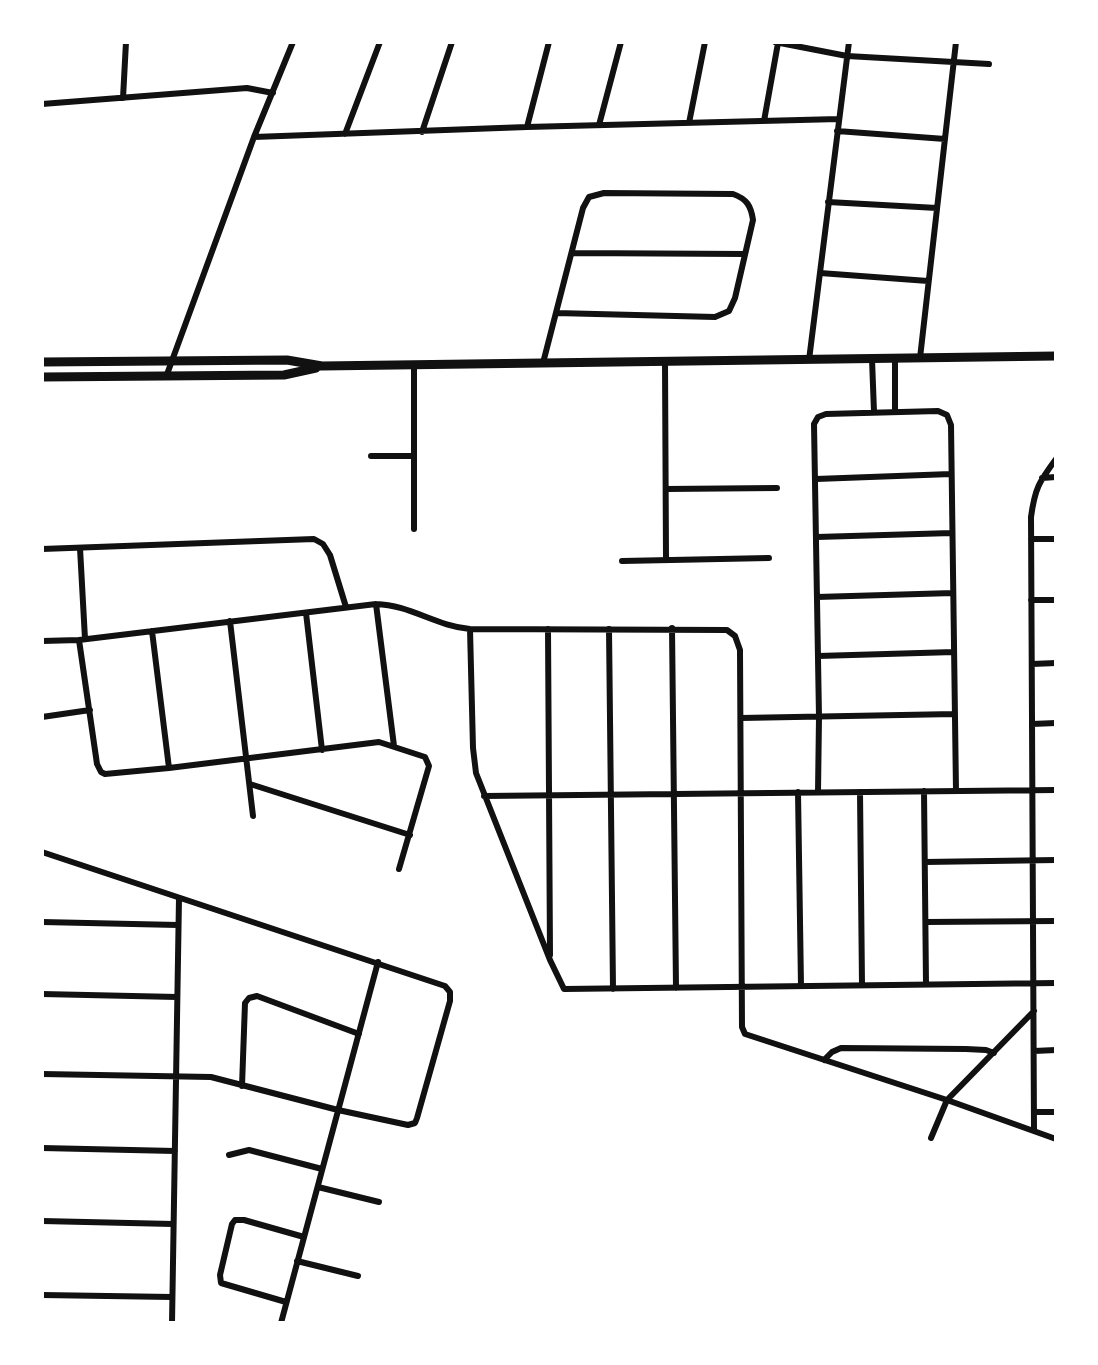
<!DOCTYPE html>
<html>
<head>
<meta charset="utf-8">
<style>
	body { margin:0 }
	#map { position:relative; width:1098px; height:1365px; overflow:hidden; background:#fff; font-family:Mulish,sans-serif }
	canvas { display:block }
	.frame { position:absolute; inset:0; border:44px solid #fff; pointer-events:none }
</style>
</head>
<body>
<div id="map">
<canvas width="1098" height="1365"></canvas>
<div class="frame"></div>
</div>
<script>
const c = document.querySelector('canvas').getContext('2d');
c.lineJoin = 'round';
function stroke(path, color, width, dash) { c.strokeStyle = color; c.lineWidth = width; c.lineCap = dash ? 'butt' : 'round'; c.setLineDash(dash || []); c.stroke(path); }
stroke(new Path2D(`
	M 775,42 L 847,56 L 989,64
	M 123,98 L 126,42
	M 42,104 L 247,88 L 273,93
	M 764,121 L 778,43
	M 689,123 L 705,42
	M 599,125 L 621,42
	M 527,127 L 549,42
	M 837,131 L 945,139
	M 422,132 L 452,42
	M 345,134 L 380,42
	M 254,137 L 527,127 L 839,119
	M 828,202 L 937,208
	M 572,253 L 745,254
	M 820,273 L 928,281
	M 920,358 L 956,42
	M 872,359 L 874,412
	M 895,359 L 895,412
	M 809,360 L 849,42
	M 665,362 L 666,559
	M 543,363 L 583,208 L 589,197 L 604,193 L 733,194 C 747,199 751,206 753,220 L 735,298 L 729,311 L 715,317 L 556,313
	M 414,365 L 414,529
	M 166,377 L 254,137 L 293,42
	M 371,456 L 414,456
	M 1042,478 L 1056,477
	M 816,479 L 951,474
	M 666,489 L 777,488
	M 817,537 L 952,533
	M 1031,539 L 1056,539
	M 80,548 L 85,639
	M 42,549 L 314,539 L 323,544 L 330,555 L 346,607
	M 622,561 L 769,558
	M 817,597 L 953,593
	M 1031,600 L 1056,600
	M 376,604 L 394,746
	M 306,613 L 322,750
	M 230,621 L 253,816
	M 672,628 L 676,988
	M 470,629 L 473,748 L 476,773 L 550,960 L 564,989 L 1056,983
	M 548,629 L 550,955
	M 609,629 L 613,989
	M 152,631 L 169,768
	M 79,640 L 97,764 L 101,772 L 105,774 L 169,768 L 379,742 L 425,757 L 429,766 L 399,869
	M 42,641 L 79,640 L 376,604 C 410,605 436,626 470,629 L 727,630 L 735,636 L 740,650 L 742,1027 L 745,1034 L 947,1100 L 1056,1139
	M 818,656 L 954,652
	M 1032,664 L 1056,663
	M 42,717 L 90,710
	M 741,718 L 955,714
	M 1032,724 L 1056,723
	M 250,784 L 410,835
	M 924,791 L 926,984
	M 798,792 L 801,986
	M 818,792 L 819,717 L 814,424 L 818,417 L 826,414 L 938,411 L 947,415 L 951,425 L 956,791
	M 860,792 L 862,985
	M 484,796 L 1056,790
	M 42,852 L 445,986 L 450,992 L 450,1001 L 417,1118 L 415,1123 L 408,1125 L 338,1110 L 211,1077 L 42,1074
	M 925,862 L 1056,860
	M 42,922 L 178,925
	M 926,922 L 1056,921
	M 42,994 L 177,997
	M 1034,1051 L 1056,1050
	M 824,1060 L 832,1052 L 841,1048 L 966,1049 L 986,1050 L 994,1053
	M 242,1086 L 245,1003 L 249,998 L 257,996 L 359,1034
	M 1034,1112 L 1056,1112
	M 1034,1131 L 1031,517 C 1035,488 1039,482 1056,459
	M 931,1138 L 947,1100 L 1034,1011
	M 42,1148 L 175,1151
	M 229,1155 L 249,1150 L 322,1169
	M 318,1187 L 379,1202
	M 42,1221 L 173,1224
	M 297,1261 L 358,1276
	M 42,1295 L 172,1297
	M 286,1302 L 221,1283 L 220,1275 L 232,1224 L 235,1220 L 244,1220 L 304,1237
	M 172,1323 L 179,898
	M 281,1323 L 378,962`), '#111', 6);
stroke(new Path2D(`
	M 42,362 L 287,360 L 322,366 L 1056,356
	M 42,377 L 284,375 L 316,368`), '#111', 9);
</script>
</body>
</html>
